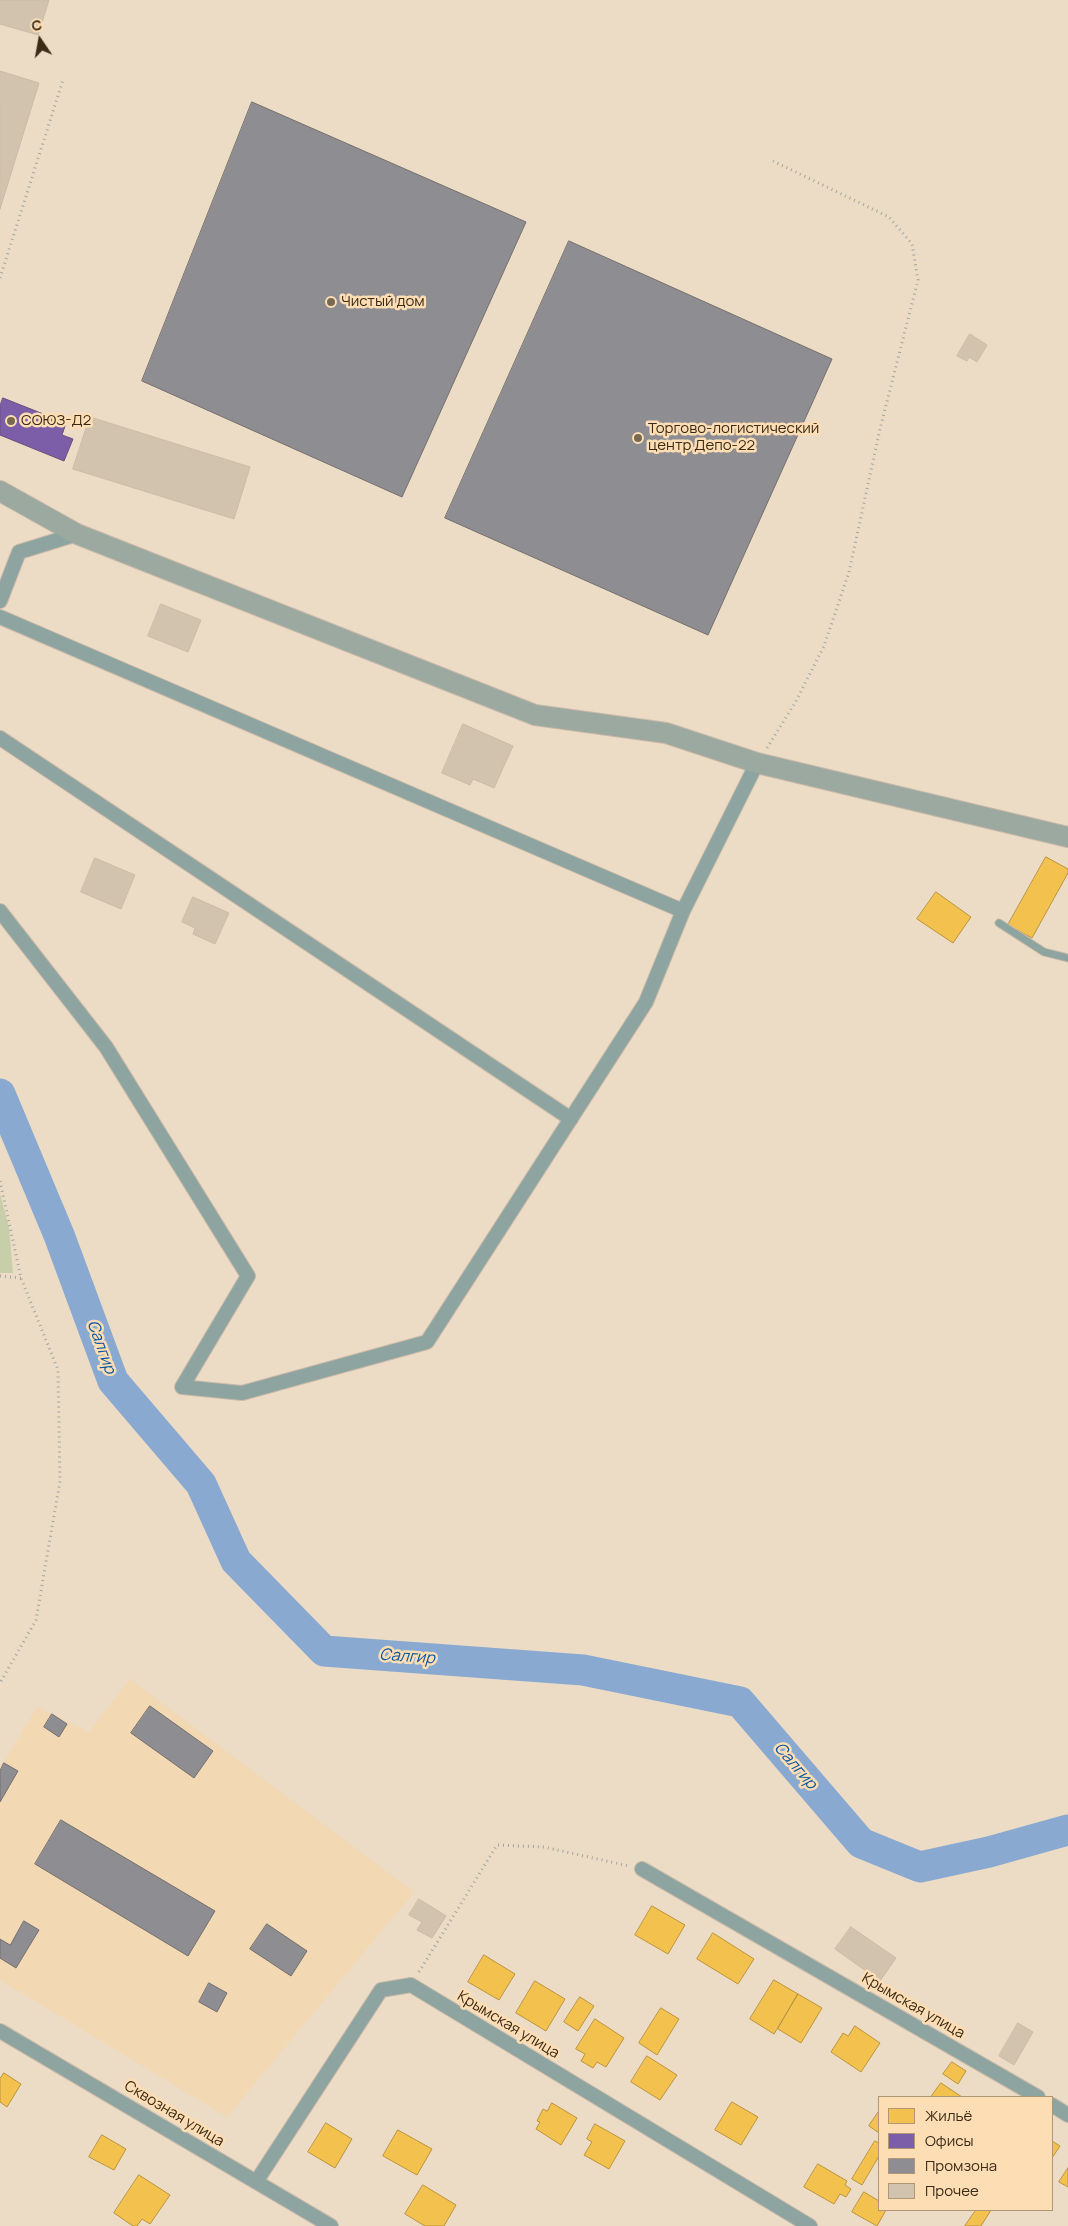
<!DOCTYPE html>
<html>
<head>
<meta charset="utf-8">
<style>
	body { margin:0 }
	#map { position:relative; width:1068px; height:2226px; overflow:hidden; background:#ecdbc5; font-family:Manrope,sans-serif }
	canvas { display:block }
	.legend { position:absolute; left:878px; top:2096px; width:175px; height:115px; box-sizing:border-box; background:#fdddb4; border:1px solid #af9675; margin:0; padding:6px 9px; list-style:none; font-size:15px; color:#3a2b16 }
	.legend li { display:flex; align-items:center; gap:10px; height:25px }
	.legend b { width:25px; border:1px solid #af9675 }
	.north { position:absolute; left:15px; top:15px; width:50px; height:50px; -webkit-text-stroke:4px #fdddb4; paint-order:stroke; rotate:348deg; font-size:14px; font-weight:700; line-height:20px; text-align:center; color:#3a2b16 }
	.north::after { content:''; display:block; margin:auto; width:18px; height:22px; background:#3a2b16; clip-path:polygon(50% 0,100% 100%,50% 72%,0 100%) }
</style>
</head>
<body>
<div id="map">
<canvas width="1068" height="2226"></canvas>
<ul class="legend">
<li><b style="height:14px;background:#f2c14e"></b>Жильё</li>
<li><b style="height:14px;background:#7b5ea7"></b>Офисы</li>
<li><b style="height:14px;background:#8d8d92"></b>Промзона</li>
<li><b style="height:14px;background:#d2c3af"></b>Прочее</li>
</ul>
<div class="north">С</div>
</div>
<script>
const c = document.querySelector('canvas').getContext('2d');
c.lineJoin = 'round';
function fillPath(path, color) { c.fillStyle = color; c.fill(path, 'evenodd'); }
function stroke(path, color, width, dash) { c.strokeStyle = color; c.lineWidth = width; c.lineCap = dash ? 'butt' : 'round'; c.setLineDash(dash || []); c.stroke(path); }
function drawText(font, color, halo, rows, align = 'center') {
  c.font = font + ' Manrope,sans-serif'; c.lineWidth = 5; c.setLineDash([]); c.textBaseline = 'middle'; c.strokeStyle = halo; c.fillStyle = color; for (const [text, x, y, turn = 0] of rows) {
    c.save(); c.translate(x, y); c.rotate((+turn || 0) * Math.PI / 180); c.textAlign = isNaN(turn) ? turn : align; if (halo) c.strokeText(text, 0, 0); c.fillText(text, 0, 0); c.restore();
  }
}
fillPath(new Path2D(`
	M 130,1679 L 414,1892 L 227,2117 L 0,1980 L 0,1768 L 37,1707 L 89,1732 Z`), '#f3d8b4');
fillPath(new Path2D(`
	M 0,1194 L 9,1228 L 13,1273 L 0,1273 Z`), '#c6ceaa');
const homes = new Path2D(`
	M 1046,857 L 1068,869 L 1068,873 L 1032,938 L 1008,925 Z
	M 936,892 L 971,917 L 953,943 L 917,919 Z
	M 652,1906 L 685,1925 L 668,1954 L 635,1935 Z
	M 713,1933 L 754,1959 L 738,1984 L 697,1959 Z
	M 484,1955 L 515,1974 L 499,2000 L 468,1982 Z
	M 774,1980 L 798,1994 L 774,2034 L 750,2019 Z
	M 535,1981 L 565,1999 L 546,2031 L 516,2013 Z
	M 798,1994 L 822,2008 L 801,2043 L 778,2029 Z
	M 580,1997 L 594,2006 L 578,2031 L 564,2022 Z
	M 661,2008 L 679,2019 L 657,2055 L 639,2043 Z
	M 595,2019 L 624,2038 L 606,2067 L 597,2062 L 593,2068 L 581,2061 L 585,2054 L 576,2049 Z
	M 855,2026 L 880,2043 L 861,2072 L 831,2052 L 843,2033 L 848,2036 Z
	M 647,2056 L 677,2075 L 660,2100 L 631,2082 Z
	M 952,2062 L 966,2071 L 958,2084 L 943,2074 Z
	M 4,2073 L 21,2084 L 7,2107 L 0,2102 L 0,2079 Z
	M 941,2083 L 962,2097 L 931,2097 Z
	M 732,2102 L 758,2117 L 741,2145 L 715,2130 Z
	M 552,2103 L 577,2118 L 561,2145 L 536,2129 L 540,2122 L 537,2121 L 543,2109 L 547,2111 Z
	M 879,2111 L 879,2133 L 869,2126 Z
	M 326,2123 L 352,2139 L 335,2168 L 308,2152 Z
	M 595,2124 L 625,2141 L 609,2169 L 584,2155 L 592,2142 L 587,2139 Z
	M 398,2130 L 432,2149 L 417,2175 L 383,2156 Z
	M 102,2135 L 126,2149 L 114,2170 L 89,2157 Z
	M 875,2141 L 879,2143 L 879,2156 L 862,2185 L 852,2179 Z
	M 1052,2141 L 1060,2146 L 1052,2158 Z
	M 818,2164 L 847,2181 L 845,2185 L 851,2189 L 846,2197 L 840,2194 L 834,2204 L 804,2187 Z
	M 1068,2168 L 1068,2187 L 1059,2182 Z
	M 139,2175 L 170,2195 L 150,2224 L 142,2219 L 137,2226 L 133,2226 L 114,2213 Z
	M 423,2185 L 456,2205 L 444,2226 L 425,2226 L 405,2214 Z
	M 864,2192 L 879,2201 L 879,2210 L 886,2210 L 877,2226 L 852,2212 Z
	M 976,2210 L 991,2210 L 981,2226 L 965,2226 Z`);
fillPath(homes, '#f2c14e');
stroke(homes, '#bb943d', 1);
const offices = new Path2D(`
	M 3,398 L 66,423 L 62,435 L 73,439 L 64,461 L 0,435 L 0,406 Z`);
fillPath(offices, '#7b5ea7');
stroke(offices, '#684f7c', 1);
const industry = new Path2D(`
	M 252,102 L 526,222 L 402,497 L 142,381 Z
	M 569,241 L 832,359 L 708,635 L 445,518 Z
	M 150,1706 L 213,1751 L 194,1778 L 131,1733 Z
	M 52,1714 L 67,1724 L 59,1737 L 44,1727 Z
	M 4,1763 L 18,1771 L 0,1802 L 0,1771 Z
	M 61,1820 L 215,1911 L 188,1956 L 35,1864 Z
	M 24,1921 L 39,1930 L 16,1968 L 0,1958 L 0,1939 L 10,1945 Z
	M 267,1924 L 307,1951 L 291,1976 L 250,1949 Z
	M 209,1983 L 227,1993 L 217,2012 L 199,2002 Z`);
fillPath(industry, '#8d8d92');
stroke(industry, '#74706d', 1);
stroke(new Path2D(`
	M 0,1094 L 59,1235 L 113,1381 L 201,1484 L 236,1561 L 324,1651 L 583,1670 L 740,1702 L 861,1843 L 920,1867 L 989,1852 L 1068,1830`), '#89a9d0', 31);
const building = new Path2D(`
	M 0,0 L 49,0 L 38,35 L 0,24 Z
	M 0,71 L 39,83 L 0,209 Z
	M 970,334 L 987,345 L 977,362 L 969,357 L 967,361 L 957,356 Z
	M 90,417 L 250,467 L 234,519 L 73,469 Z
	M 161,604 L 201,620 L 188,652 L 148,636 Z
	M 463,724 L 513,746 L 494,788 L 473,779 L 470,785 L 442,773 Z
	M 95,858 L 135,875 L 121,909 L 81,892 Z
	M 193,897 L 229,913 L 215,944 L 193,934 L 195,928 L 182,922 Z
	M 419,1899 L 446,1916 L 432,1938 L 417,1930 L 422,1922 L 409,1915 Z
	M 851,1927 L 896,1958 L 880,1981 L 835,1949 Z
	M 1018,2023 L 1033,2032 L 1014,2065 L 999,2056 Z`);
fillPath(building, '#d2c3af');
stroke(building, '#cabba7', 1);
const lane = new Path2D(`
	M 999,923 L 1044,952 L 1068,958`);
const street = new Path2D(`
	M 0,601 L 19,552 L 77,534
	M 0,617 L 683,911
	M 0,738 L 571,1119
	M 0,911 L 106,1047 L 248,1276 L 182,1387 L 242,1393 L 427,1342 L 646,1002 L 683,911 L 757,763
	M 642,1869 L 1038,2097
	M 0,2031 L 331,2226
	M 1052,2105 L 1068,2115
	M 256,2182 L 381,1990 L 411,1985 L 810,2226`);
const secondary = new Path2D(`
	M 0,491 L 77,534 L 535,715 L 666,733 L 757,763 L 1068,837`);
stroke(lane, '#c9baa9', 9);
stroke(street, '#c9baa9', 16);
stroke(secondary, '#c9baa9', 22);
stroke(new Path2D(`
	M 0,278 L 63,80
	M 767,748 L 795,703 L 824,646 L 849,572 L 880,429 L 918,280 L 912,244 L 889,217 L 773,161
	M 0,1181 L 21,1278 L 58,1370 L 60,1481 L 36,1620 L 0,1683
	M 0,1276 L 21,1278
	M 419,1972 L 497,1845 L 544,1847 L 629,1866`), '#a2a79e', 3, [1, 4]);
stroke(lane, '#8ea4a0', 7);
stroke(street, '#8ea4a0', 14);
stroke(secondary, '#9ca9a0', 20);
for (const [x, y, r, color] of [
	[331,302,5,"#786953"],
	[11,421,5,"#786953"],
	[638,438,5,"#786953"]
]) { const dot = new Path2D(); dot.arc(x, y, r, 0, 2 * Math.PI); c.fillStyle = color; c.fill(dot); stroke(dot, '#fdddb4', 2); }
drawText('15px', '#3a2b16', '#fdddb4', [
	["Чистый дом",341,302],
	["СОЮЗ-Д2",21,421],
	["Торгово-логистический",648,429],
	["центр Депо-22",648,446]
], 'left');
drawText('15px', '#3a2b16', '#fdddb4', [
	["Крымская улица",913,2006,30],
	["Крымская улица",508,2025,31],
	["Сквозная улица",174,2114,31]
]);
drawText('italic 16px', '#0656a3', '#fdddb4', [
	["Салгир",101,1347,70],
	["Салгир",407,1657,4],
	["Салгир",795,1766,49]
]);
</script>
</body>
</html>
